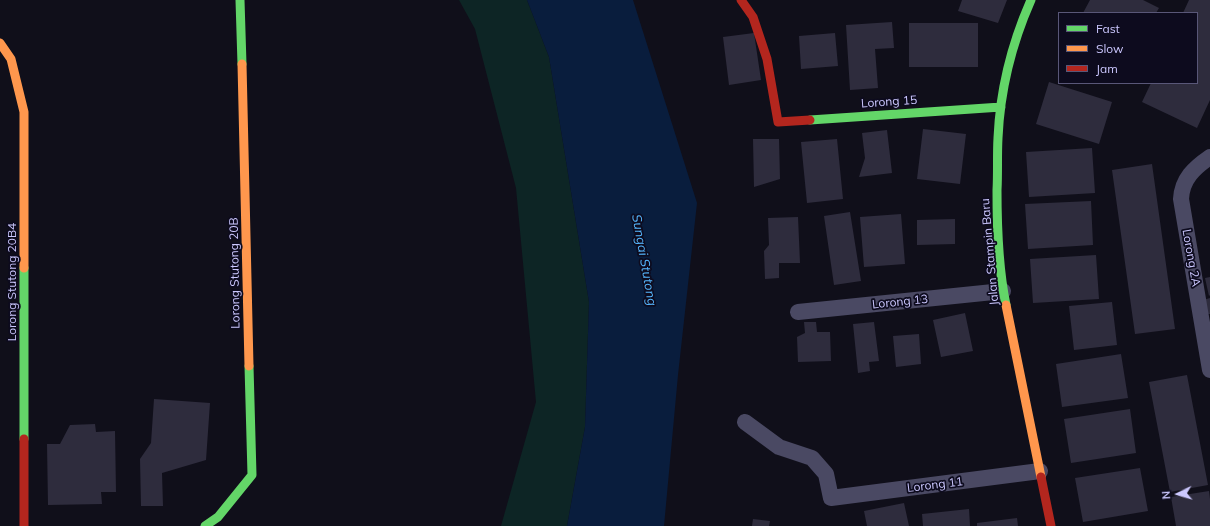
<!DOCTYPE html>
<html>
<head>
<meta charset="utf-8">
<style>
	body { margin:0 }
	#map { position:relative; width:1210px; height:526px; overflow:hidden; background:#100f1a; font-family:Mulish,sans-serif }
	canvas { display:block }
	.legend { position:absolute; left:1058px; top:12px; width:140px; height:72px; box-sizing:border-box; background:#0d0b1e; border:1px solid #595778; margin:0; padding:5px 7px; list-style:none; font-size:12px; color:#ccc8ff }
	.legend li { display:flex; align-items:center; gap:8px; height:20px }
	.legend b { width:20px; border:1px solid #595778 }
	.north { position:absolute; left:1158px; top:474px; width:40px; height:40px; -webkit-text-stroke:3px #0d0b1e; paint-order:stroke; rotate:265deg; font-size:11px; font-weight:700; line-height:16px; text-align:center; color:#ccc8ff }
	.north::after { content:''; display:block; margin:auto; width:14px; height:18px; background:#ccc8ff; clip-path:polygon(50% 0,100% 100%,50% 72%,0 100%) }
</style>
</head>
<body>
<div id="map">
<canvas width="1210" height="526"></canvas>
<ul class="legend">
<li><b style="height:5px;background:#63d668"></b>Fast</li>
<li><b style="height:5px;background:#ff974d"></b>Slow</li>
<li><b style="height:5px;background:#b3261e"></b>Jam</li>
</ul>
<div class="north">N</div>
</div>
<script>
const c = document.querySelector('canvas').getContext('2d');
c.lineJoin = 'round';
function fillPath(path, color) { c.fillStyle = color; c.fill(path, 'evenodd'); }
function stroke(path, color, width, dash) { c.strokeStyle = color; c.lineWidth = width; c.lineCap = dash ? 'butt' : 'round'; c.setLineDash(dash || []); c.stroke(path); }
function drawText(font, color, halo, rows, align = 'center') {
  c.font = font + ' Mulish,sans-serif'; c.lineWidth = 3.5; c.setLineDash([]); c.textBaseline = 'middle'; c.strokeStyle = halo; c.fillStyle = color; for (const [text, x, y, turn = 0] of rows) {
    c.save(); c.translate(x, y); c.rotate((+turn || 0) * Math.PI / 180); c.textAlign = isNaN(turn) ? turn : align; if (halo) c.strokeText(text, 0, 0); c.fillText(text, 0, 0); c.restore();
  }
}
fillPath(new Path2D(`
	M 459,0 L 527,0 L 549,57 L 589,302 L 585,427 L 567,526 L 501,526 L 536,402 L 516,188 L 475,29 Z`), '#0d2525');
fillPath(new Path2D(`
	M 527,0 L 633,0 L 697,203 L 678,375 L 664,526 L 567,526 L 585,427 L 589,302 L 549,57 Z`), '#091d3d');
fillPath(new Path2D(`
	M 962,0 L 1007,0 L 998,23 L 958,11 Z
	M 1090,0 L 1143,0 L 1159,8 L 1156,13 L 1083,13 Z
	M 1189,0 L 1210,0 L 1210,100 L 1197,128 L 1142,102 L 1151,83 L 1197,83 L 1197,13 L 1183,13 Z
	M 892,22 L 894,48 L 875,49 L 878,88 L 850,90 L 846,25 Z
	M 909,23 L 978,23 L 978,67 L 909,67 Z
	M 754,33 L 761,80 L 729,85 L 723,37 Z
	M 835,33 L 838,66 L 801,69 L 799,36 Z
	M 1049,82 L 1112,102 L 1099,144 L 1036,124 Z
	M 923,129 L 966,134 L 960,184 L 917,179 Z
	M 887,130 L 892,173 L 859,177 L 865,158 L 862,133 Z
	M 753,139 L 779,139 L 780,179 L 754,187 Z
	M 837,139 L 843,199 L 807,203 L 801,142 Z
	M 1092,148 L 1095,193 L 1029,197 L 1026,152 Z
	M 1152,164 L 1175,329 L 1135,334 L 1112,170 Z
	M 1091,201 L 1093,245 L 1028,249 L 1025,204 Z
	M 850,212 L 861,281 L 834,285 L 824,216 Z
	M 901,214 L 905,264 L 864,267 L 860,217 Z
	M 798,217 L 800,263 L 779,263 L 779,278 L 765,279 L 764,251 L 769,245 L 768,218 Z
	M 955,219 L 955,244 L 917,245 L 917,220 Z
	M 1096,255 L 1099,299 L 1033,303 L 1030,259 Z
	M 1210,277 L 1210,295 L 1209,296 L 1205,278 Z
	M 1210,298 L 1210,314 L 1206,314 L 1203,300 Z
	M 1112,302 L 1117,345 L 1074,350 L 1069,306 Z
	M 965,313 L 973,351 L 941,357 L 933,320 Z
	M 804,322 L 816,322 L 817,332 L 830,332 L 831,361 L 798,362 L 797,337 L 805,333 Z
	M 874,322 L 879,361 L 869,362 L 870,371 L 858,373 L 853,324 Z
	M 919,334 L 921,364 L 896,367 L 893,336 Z
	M 1121,354 L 1128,398 L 1062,407 L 1056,364 Z
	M 1187,375 L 1208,485 L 1170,492 L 1149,382 Z
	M 154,399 L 210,403 L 206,460 L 162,473 L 163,506 L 141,506 L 140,459 L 151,443 Z
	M 1130,409 L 1136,453 L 1071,463 L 1064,419 Z
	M 95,424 L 96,432 L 115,431 L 116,492 L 101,492 L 102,504 L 48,505 L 47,444 L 60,444 L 70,425 Z
	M 1140,468 L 1148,511 L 1083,522 L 1075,478 Z
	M 1209,491 L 1210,499 L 1210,526 L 1176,526 L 1171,497 Z
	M 904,503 L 909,526 L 867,526 L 864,511 Z
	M 969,509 L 970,526 L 923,526 L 922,514 Z
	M 1017,518 L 1018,526 L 977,526 L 977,523 Z
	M 753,519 L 770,521 L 769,526 L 752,526 Z`), '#2e2c3d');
stroke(new Path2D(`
	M 1210,157 C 1194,168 1182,179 1181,199 L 1210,370
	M 798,312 L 1003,291
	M 745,422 L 779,447 L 812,458 L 826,474 L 831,498 L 1040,471`), '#4a4963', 16);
stroke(new Path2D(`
	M 240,0 L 242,64
	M 810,120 L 1001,107
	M 24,268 L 24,439
	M 1006,305 C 998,267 997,228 997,190 C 998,173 997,155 998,138 C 1000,92 1012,43 1031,0
	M 205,526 L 218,517 L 252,475 L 249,366`), '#63d668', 9);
stroke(new Path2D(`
	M 0,43 L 11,59 L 24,112 L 24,268
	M 242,64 L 249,366
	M 1006,305 L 1041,477`), '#ff974d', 9);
stroke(new Path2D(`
	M 741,0 L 753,17 L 767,59 L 778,122 L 810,120
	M 24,439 L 24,526
	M 1041,477 L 1051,526`), '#b3261e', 9);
drawText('12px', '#ccc8ff', '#0d0b1e', [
	["Lorong 15",889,102,-4],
	["Jalan Stampin Baru",990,252,-95],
	["Lorong 2A",1191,258,80],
	["Lorong Stutong 20B",235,273,-91],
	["Lorong Stutong 20B4",12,282,-90],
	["Lorong 13",900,302,-6],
	["Lorong 11",935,485,-7]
]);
drawText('italic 13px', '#56b7ff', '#0d0b1e', [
	["Sungai Stutong",644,260,80]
]);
</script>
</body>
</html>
